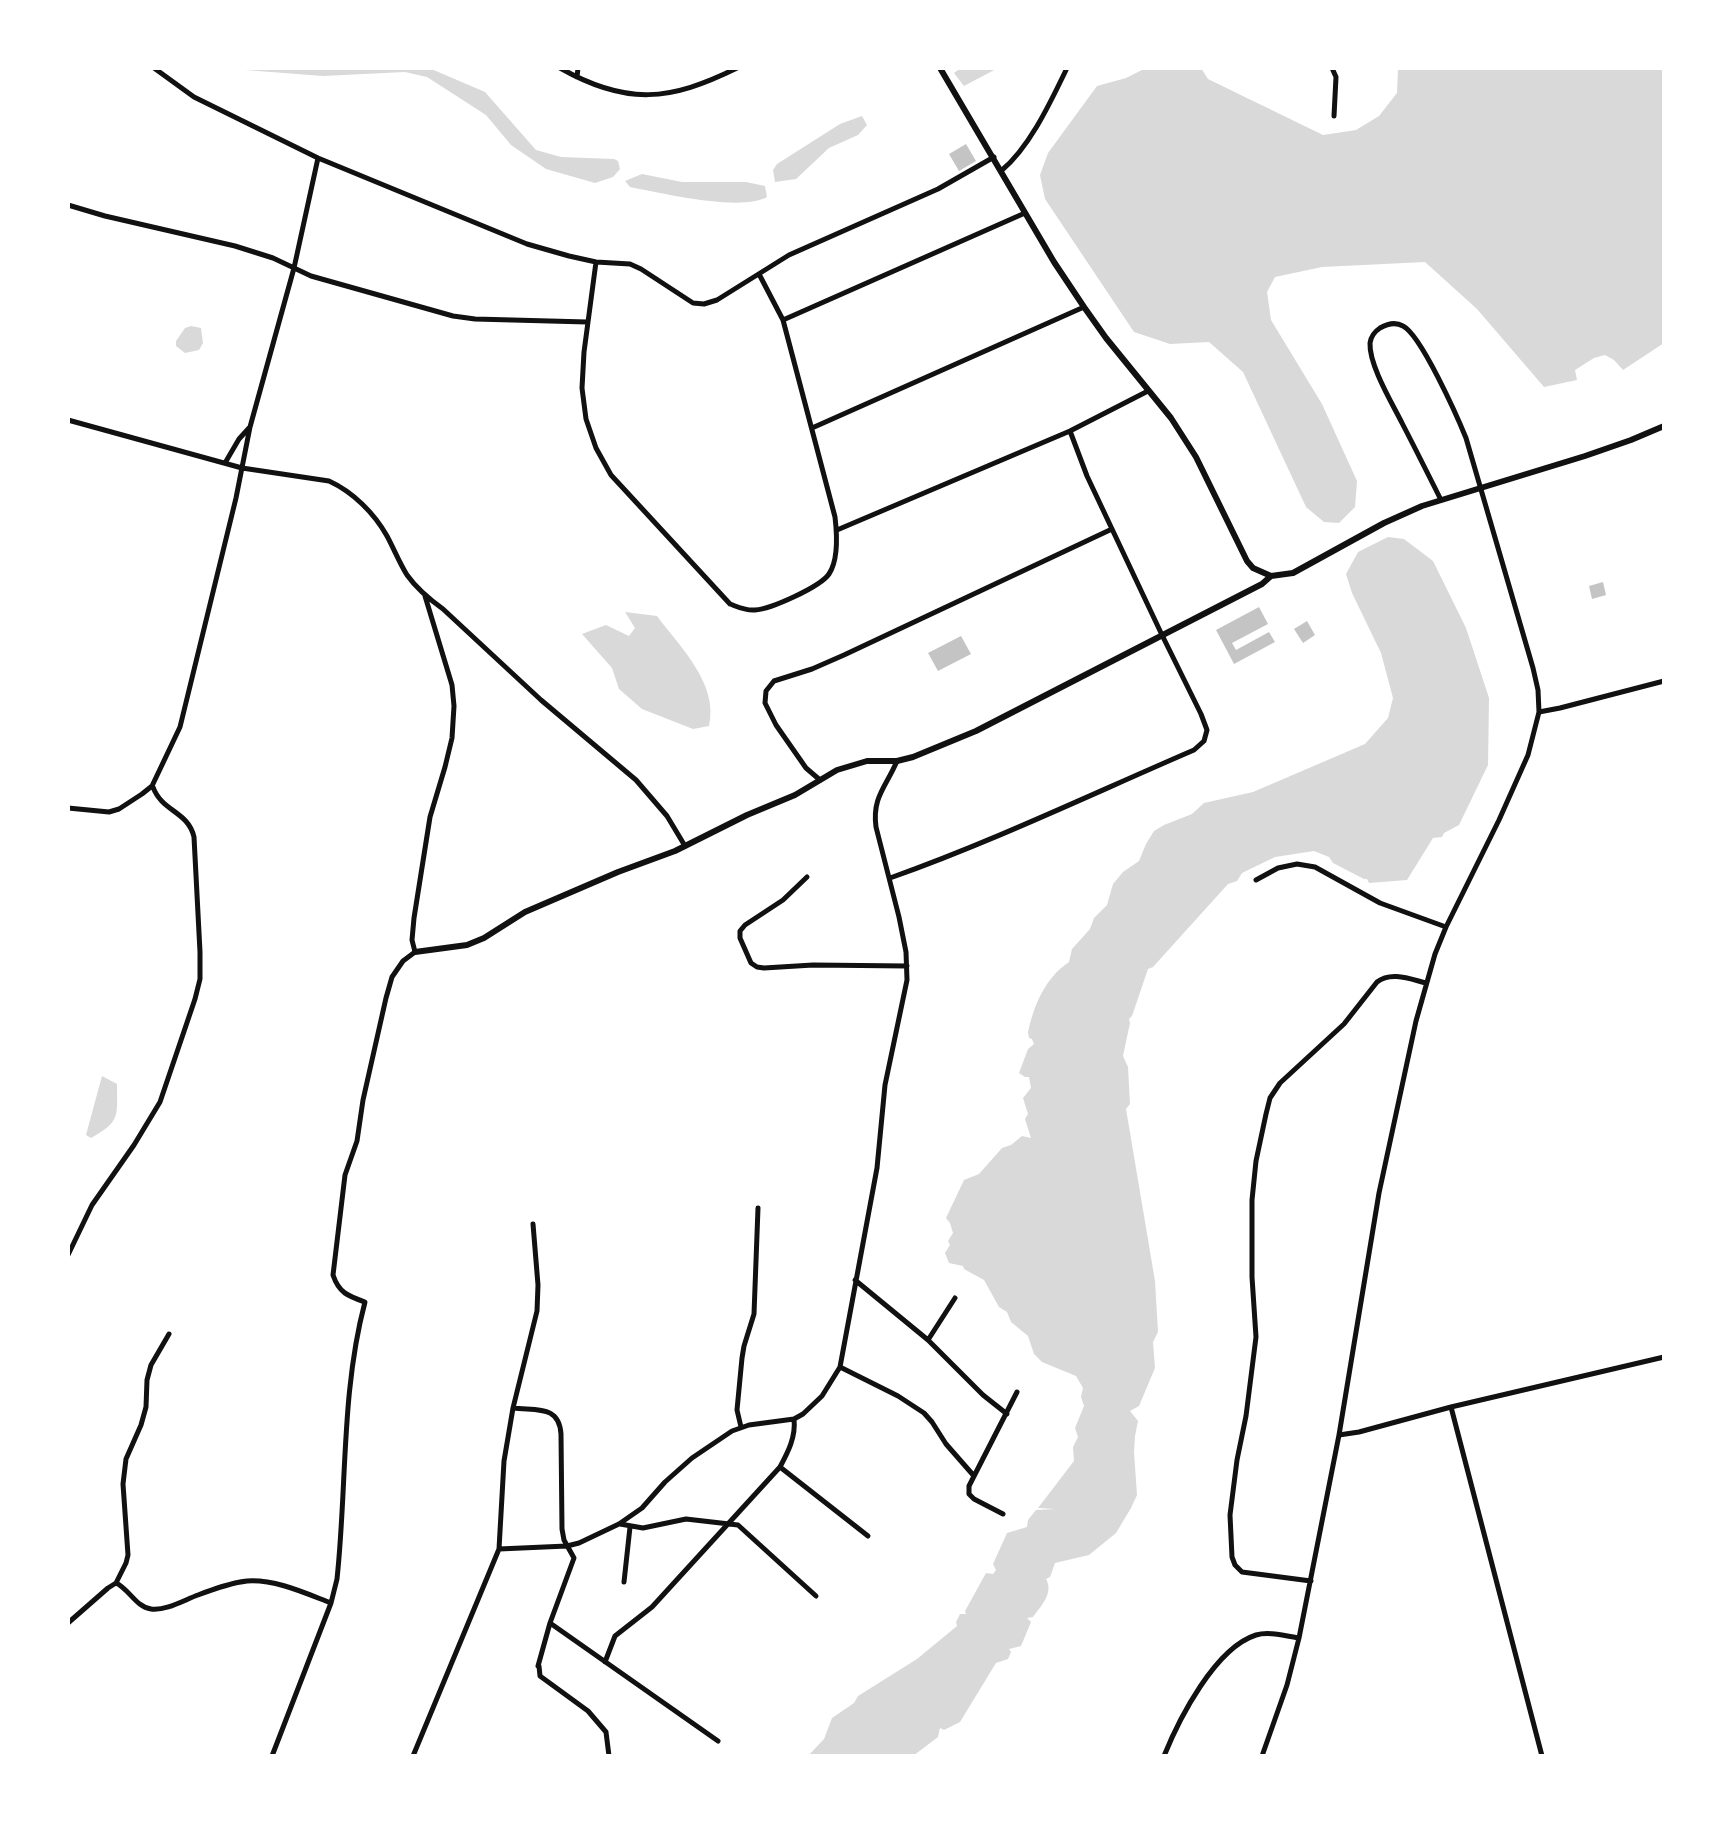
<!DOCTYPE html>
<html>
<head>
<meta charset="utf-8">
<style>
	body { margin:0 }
	#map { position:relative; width:1732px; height:1824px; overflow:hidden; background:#fff; font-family:Overpass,sans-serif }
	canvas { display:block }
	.frame { position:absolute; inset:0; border:70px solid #fff; pointer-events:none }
</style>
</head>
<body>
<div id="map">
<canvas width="1732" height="1824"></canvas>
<div class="frame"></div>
</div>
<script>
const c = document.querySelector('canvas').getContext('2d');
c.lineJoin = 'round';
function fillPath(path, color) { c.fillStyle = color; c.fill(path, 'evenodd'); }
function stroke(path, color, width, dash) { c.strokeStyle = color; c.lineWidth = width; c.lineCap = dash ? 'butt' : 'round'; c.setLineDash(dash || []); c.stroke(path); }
fillPath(new Path2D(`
	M 235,68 L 429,68 L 485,92 L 536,150 L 561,157 L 614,159 L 618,161 L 620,169 L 613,177 L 595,183 L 546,169 L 511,145 L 486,115 L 427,77 L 405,72 L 323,76 L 245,70 Z
	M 961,68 L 998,68 L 964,86 L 954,73 Z
	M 1146,68 L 1201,68 L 1208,79 L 1323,135 L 1356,130 L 1379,116 L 1397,93 L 1398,68 L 1664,68 L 1664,343 L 1623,370 L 1614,360 L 1605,355 L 1594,358 L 1575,370 L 1577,380 L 1544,387 L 1477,309 L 1425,262 L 1322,267 L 1275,277 L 1267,292 L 1271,320 L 1322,404 L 1357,481 L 1355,507 L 1339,523 L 1324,522 L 1306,507 L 1243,372 L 1209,342 L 1170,344 L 1134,332 L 1045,199 L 1040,175 L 1048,153 L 1097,86 L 1126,78 Z
	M 862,116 L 867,125 L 858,135 L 829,148 L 796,179 L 775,182 L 773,170 L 777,164 L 840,124 Z
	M 642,174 L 682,182 L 746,182 L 765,186 L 767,197 C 741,212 661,193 630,187 L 625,181 Z
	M 191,326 L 201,328 L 203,343 L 199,350 L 185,353 L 176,346 L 176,341 L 185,328 Z
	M 1388,537 L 1404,539 L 1433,561 L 1466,628 L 1489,698 L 1488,765 L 1459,825 L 1444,833 L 1442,837 L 1433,838 L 1407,880 L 1369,883 L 1367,879 L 1364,879 L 1333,863 L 1329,857 L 1314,851 L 1275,857 L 1242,873 L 1237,881 L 1228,884 L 1153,967 L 1148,969 L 1132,1016 L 1129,1019 L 1130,1023 L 1123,1056 L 1128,1067 L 1130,1104 L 1126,1109 L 1155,1281 L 1158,1332 L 1153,1342 L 1155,1368 L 1139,1406 L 1130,1411 L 1138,1421 L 1135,1436 L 1134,1452 L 1137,1495 L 1131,1508 L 1116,1533 L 1089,1555 L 1055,1563 L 1050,1577 L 1046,1579 C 1054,1593 1041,1606 1033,1617 L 1027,1618 L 1031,1622 L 1021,1646 L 1009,1649 L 1011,1652 L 1008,1659 L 996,1663 L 960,1722 L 944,1730 L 940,1728 L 938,1737 L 913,1756 L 808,1756 L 824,1739 L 832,1718 L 854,1703 L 858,1696 L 917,1659 L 957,1626 L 956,1622 L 960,1614 L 966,1614 L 965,1611 L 986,1573 L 993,1574 L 996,1570 L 993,1564 L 1007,1533 L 1027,1527 L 1028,1520 L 1036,1510 L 1055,1509 L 1038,1508 L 1074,1461 L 1073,1447 L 1078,1437 L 1075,1428 L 1084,1406 L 1081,1397 L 1083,1388 L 1076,1376 L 1042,1362 L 1034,1354 L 1028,1336 L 1011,1322 L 1007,1312 L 999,1307 L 984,1280 L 964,1269 L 963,1266 L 949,1263 L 945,1253 L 950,1245 L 948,1241 L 953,1233 L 950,1223 L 946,1218 L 964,1180 L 979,1174 L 1002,1148 L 1011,1145 L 1022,1136 L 1031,1138 L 1025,1119 L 1028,1114 L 1023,1098 L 1031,1088 L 1029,1077 L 1025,1077 L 1019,1073 L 1028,1049 L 1034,1044 L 1032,1039 L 1029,1038 L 1028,1032 C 1034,1005 1045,978 1069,962 L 1072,949 L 1090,929 L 1094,918 L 1107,905 L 1113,884 L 1123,872 L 1139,861 L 1146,844 L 1154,831 L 1164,825 L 1192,814 L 1204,803 L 1253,792 L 1365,744 L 1388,718 L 1393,698 L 1381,653 L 1352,593 L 1346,574 L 1358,552 Z
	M 625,612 L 657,616 C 680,647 719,684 709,726 L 693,729 L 642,709 L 619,689 L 612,668 L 582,634 L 606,625 L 629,636 L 635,628 Z
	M 102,1076 L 117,1084 C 117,1116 121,1121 91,1138 L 86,1135 Z`), '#d9d9d9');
fillPath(new Path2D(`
	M 966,144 L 976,161 L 959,171 L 949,154 Z
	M 1603,582 L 1606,595 L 1592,599 L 1589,586 Z
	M 1259,607 L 1268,624 L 1232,643 L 1236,650 L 1269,632 L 1275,642 L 1234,664 L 1216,630 Z
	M 1307,621 L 1315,635 L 1303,643 L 1294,629 Z
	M 961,636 L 971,654 L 938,671 L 928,653 Z`), '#c4c4c4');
stroke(new Path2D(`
	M 154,68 L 194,97 L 318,158 L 527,244 L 569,256 L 596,262 L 630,264 L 641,269 L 693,303 L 704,304 L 717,300 L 789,255 L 938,189 L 994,157
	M 560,68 C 627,106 670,101 737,68
	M 1332,68 L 1336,77 L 1334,116
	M 577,77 L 578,68
	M 1001,171 C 1030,147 1051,101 1067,68
	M 68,205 L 105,216 L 235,246 L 273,258 L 311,276 L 453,316 L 475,319 L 587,322
	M 596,262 L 584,352 L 582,388 L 586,419 L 596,448 L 611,475 L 730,604 C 738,607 746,611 755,610 C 771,609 820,587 829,574 C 839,559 837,534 835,517 L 783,320 L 759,274
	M 783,320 L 1025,213
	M 68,420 L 242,468 L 329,481 C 353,492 374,513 387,536 C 394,549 399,562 407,575 C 417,589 429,599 443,609 L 541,700 L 636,780 L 667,816 L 685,846
	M 812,428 L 1084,307
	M 225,463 L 239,439 L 249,428
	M 837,530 L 1070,431 L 1148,391
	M 1539,712 L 1560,708 L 1664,681
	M 820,780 L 806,768 L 776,725 L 765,703 L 766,691 L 774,681 L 812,669 L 844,655 L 1112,529
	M 68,808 L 109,812 L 119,809 L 142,794 L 152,786 L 180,727 L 236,498 L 250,427 L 294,268 L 318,158
	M 807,877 L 783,900 L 745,925 L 740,931 L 740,938 L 751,963 L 757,967 L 764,968 L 813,965 L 907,966
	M 890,878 C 994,841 1094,793 1194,750 L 1204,741 L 1207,730 L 1201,714 L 1162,635 L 1087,476 L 1070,431
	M 1256,880 L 1278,868 L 1297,864 L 1315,867 L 1380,903 L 1446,927
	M 68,1255 L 92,1205 L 134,1145 L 160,1102 L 195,999 L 200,979 L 200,952 L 194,837 C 188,811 162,812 153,787
	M 855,1280 L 928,1340 L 983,1395 L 1007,1414
	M 928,1340 L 955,1298
	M 840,1367 L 898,1396 L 924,1413 L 932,1422 L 946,1444 L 974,1476
	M 1451,1407 L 1542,1756
	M 513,1408 C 537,1411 559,1405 561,1434 L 562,1529 L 564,1540 L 574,1558 L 550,1623 L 538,1666
	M 741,1427 L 737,1410 L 742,1358 L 744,1346 L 754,1314 L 758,1208
	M 1339,1435 L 1359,1432 L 1451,1407 L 1664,1357
	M 780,1467 L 868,1536
	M 1003,1514 L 974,1499 L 969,1494 L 969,1486 L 1017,1392
	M 620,1524 L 643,1528 L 686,1519 L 738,1525 L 816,1596
	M 499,1549 L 567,1546 L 579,1543 L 619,1524 L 642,1508 L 665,1482 L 692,1458 L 732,1431 L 749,1425 L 794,1419 L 803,1414 L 822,1396 L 840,1367 L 877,1168 L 885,1085 L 907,980 L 906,952 L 899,917 L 876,827 C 872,797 886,787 897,761
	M 1311,1581 L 1242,1572 L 1235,1565 L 1232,1557 L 1230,1515 L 1237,1460 L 1246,1416 L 1256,1337 L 1252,1277 L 1252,1200 L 1256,1161 L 1266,1114 L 1270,1098 L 1280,1083 L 1344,1024 L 1377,982 C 1391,971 1410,979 1426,983
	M 624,1582 L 630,1527
	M 116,1583 L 126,1563 L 128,1555 L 123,1484 L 126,1459 L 141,1425 L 146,1407 L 147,1380 L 151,1365 L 169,1334
	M 68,1623 L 108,1588 L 116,1583 C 129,1589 136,1607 151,1609 C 166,1611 184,1600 198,1595 C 214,1589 230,1583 247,1581 C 275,1579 305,1593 331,1603
	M 550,1623 L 718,1741
	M 605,1662 L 615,1636 L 652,1607 L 780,1467 C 788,1452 796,1437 794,1419
	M 539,1666 L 540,1676 L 588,1711 L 606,1732 L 609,1756
	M 272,1756 L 331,1603 L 337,1579 C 347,1487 341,1392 365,1302 C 348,1296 339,1293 333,1275 L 345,1175 L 357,1141 L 363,1100 L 386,998 L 392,977 L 403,961 L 415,952 L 412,940 L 414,918 L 430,817 L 445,767 L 452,738 L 454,706 L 452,685 L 425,596
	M 413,1756 L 499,1549 L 504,1461 L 513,1408 L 537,1311 L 538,1285 L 533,1224
	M 1164,1756 C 1179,1719 1215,1648 1256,1635 C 1269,1631 1285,1636 1299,1638
	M 1262,1756 L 1287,1685 L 1299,1638 L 1339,1435 L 1379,1193 L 1416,1021 L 1435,954 L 1446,927 L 1499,820 L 1528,755 L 1539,712 L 1538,690 L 1533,668 L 1466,438 C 1457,416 1421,335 1403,326 C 1396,322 1387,324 1380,328 C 1374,332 1371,336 1370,343 C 1369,365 1392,403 1402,423 C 1415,448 1428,474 1441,500`), '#111', 5);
stroke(new Path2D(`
	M 940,68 L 1054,262 L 1084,307 L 1106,338 L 1171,418 L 1196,457 L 1247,561 L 1253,568 L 1271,576
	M 415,952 L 467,945 L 484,938 L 525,912 L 618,872 L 675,851 L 747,815 L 795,795 L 837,770 L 867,761 L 897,761 L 913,757 L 976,731 L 1262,584 L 1271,576 L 1293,573 L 1384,523 L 1422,506 L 1585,456 L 1631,440 L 1664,426`), '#111', 6);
</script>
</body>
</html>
